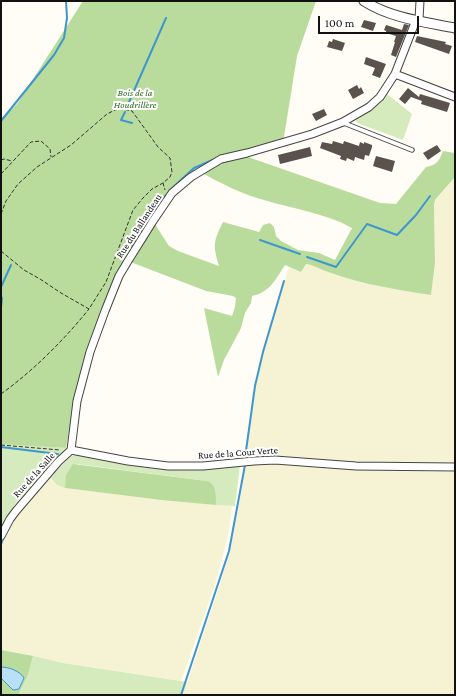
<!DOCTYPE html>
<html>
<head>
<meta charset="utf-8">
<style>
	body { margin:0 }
	#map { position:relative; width:456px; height:696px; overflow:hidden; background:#fffdf5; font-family:"Crimson Pro",serif }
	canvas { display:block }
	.frame { position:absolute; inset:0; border:2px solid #111; pointer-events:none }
	.scale { position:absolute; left:318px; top:16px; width:101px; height:18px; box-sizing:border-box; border:2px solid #111; border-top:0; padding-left:5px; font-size:12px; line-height:14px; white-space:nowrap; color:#111; -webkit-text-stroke:3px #fff; paint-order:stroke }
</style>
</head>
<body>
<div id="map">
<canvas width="456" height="696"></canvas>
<div class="frame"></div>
<div class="scale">100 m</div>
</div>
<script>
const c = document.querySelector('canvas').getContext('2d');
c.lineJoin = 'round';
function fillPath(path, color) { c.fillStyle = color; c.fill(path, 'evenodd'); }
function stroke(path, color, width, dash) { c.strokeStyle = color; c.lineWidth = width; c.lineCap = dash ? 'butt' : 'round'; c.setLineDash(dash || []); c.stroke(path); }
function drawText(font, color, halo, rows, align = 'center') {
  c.font = font + ' "Crimson Pro",serif'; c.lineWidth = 4; c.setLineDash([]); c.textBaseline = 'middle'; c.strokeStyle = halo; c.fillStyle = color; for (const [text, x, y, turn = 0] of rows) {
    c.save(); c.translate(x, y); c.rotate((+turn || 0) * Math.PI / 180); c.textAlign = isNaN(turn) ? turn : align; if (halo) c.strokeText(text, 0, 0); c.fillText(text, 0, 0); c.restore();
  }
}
fillPath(new Path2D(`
	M 455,177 L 455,465 L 361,464 L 245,455 L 255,387 L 263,352 L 289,267 L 301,272 L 306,264 L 311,265 L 351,279 L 398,290 L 431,295 L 435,263 L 434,205 L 435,201 Z
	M 245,462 L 356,470 L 455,472 L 455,695 L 183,695 L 222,578 L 229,551 L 242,489 Z
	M 50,477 L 57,485 L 65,488 L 161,500 L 232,506 L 229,532 L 215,585 L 181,681 L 63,663 L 1,650 L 1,544 L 15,516 Z`), '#f6f3d4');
fillPath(new Path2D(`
	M 387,94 L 412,114 L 403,140 L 357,123 L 356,120 C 368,113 379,106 387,94 Z
	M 1,443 L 66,448 L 15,504 L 1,530 Z
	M 77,455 L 163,469 L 240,465 L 235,506 L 216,505 L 215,490 L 207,481 L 77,464 L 65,488 L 57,485 L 50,477 L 71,456 Z
	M 33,656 L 63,663 L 187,682 L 183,695 L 18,695 L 28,675 Z`), '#d5ebbd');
fillPath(new Path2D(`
	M 83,1 L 316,1 L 297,56 L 283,143 L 247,153 L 248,157 L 380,203 L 396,204 L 426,167 C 437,165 439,161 443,151 L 455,153 L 455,177 L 435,200 L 434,205 L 435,263 L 431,295 C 391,289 349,282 311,265 L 306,264 L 301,272 L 285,265 C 276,279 269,293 252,296 L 251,303 L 245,313 L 241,328 L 224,360 L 218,377 L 204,308 L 232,316 L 235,307 L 236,298 L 233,296 L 206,291 L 128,261 L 76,393 L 66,448 L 1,444 L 1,119 L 17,104 ZM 200,172 C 220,183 242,194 264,200 C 293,209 325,213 352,228 L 335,260 L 319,253 L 298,250 L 281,241 L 276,236 L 274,227 L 270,223 L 263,225 L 259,232 L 223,222 C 213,242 213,245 219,266 L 178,251 L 169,246 L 153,221 L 183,183 Z
	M 73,464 L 207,481 C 217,485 216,495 216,505 L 161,500 L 65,488 L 66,475 Z
	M 1,650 L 33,656 L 28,675 L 18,695 L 1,695 Z`), '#b9dc9c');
const water = new Path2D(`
	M 1,667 C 9,667 20,671 24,678 L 19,689 L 13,690 L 1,678 Z`);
fillPath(water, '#b9e0f7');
stroke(water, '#3f96cf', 1);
stroke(new Path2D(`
	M 129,102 L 166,18
	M 125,112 L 121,120 L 132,123
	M 1,121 L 54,55 L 64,38 L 67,18 L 66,1
	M 169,191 L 194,168 L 217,158
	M 260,240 L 300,254
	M 132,248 L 154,211 L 166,195
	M 307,257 L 336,267 L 367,224 L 397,235 L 416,215 L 430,196
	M 1,287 L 11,265
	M 1,297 L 2,298 L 1,308
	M 1,447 L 58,454
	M 245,458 L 255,386 L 263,352 L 284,281
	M 1,544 L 4,537
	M 181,695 L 229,551 L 245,465`), '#3f96cf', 2);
fillPath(new Path2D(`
	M 364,20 L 376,23 L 373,31 L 361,27 Z
	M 404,24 L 409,25 L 396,57 L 391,55 L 395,42 L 394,42 L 396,36 L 386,33 L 386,31 L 384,30 L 386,25 L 402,30 Z
	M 417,36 L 446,42 L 445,44 L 452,46 L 449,54 L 415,42 Z
	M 333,39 L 345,43 L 342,51 L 327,47 L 329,41 L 332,42 Z
	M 366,57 L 386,64 L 380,78 L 372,75 L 375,68 L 364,64 Z
	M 357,85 L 359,89 L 361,87 L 364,93 L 353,99 L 348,90 Z
	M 408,88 L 419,97 L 420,94 L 450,103 L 447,112 L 421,104 L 422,101 L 411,97 L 405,104 L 399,99 Z
	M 324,109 L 327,115 L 316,121 L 312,114 Z
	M 333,141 L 343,144 L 344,141 L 359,146 L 360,142 L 364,144 L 364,142 L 372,145 L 372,147 L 369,156 L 365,155 L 364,160 L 355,157 L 354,161 L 347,158 L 346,161 L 340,159 L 341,156 L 320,148 L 322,142 L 332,144 Z
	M 437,145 L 441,151 L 428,160 L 423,153 Z
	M 310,147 L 312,156 L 280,164 L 278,155 Z
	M 376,156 L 395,161 L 392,172 L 373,166 Z`), '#5a524d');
const service = new Path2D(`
	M 344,123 L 412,150`);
const minor = new Path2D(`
	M 419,20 L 420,1
	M 395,74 L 455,97
	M 71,450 L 77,401 L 90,352 L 105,311 L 119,276 L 128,261 L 153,221 L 172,193 L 191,177 L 221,159 L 247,153 L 312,134 L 343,122 L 369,107 L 380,97 L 395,74 L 416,20
	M 71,450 L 128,461 L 168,466 L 203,466 L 254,461 L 275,460 L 356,466 L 455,467
	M 1,536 L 10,519 L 16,511 L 58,462 L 71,450`);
const tertiary = new Path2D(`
	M 364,1 C 390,18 425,22 455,28`);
stroke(service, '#444', 5.5);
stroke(minor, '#444', 9);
stroke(tertiary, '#444', 11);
stroke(new Path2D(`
	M 1,160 L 4,159 L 12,161
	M 1,174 L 31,142 L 41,141 L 50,149 L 51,157
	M 1,214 L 6,201 L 18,184 L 37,167 L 71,145 L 107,114 L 119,108 L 132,111 L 158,147 L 170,158 L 172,172 L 170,177 L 163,183 L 165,190
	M 1,251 L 24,270 L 40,279 L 61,293 L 89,309 L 106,282 L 133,210 L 143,198 L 152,189 L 163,183
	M 1,394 C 34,370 63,341 89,309
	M 1,445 L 60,450`), '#333', 1, [4, 2]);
stroke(service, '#fff', 3.5);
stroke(minor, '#fff', 7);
stroke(tertiary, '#fff', 9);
drawText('italic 10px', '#2f6b1f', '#fff', [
	["Bois de la",135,93],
	["Houdrillère",135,105]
]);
drawText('10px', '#111', '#fff', [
	["Rue du Ballandeau",139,226,-57],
	["Rue de la Cour Verte",238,453,-4],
	["Rue de la Salle",34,475,-48]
]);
</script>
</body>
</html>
